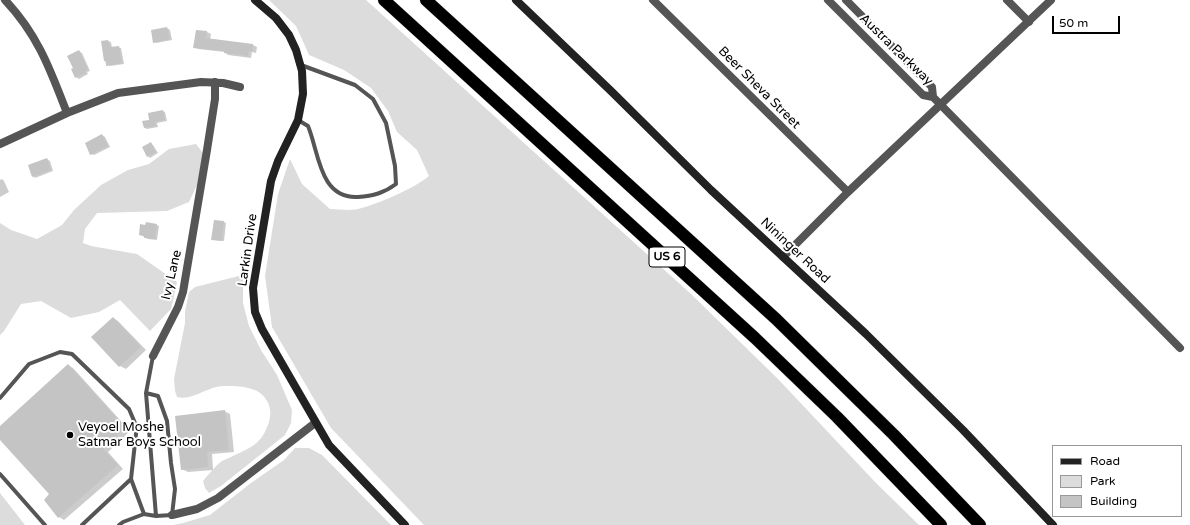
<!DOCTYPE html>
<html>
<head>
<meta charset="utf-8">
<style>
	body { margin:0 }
	#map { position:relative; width:1190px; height:525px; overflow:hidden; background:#fff; font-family:"Varela Round",sans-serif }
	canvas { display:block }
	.legend { position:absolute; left:1052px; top:445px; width:130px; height:72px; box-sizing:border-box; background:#fff; border:1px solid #999; margin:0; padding:5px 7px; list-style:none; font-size:12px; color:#000 }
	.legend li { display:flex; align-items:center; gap:8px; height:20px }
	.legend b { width:20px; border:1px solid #999 }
	.scale { position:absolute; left:1052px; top:16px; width:68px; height:18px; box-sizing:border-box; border:2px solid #000; border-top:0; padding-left:5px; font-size:12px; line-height:14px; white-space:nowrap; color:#000; -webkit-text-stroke:3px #fff; paint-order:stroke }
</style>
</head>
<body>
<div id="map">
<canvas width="1190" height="525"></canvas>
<ul class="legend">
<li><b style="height:5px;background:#222"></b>Road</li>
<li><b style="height:11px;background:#dcdcdc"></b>Park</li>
<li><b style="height:11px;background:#c4c4c4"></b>Building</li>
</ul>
<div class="scale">50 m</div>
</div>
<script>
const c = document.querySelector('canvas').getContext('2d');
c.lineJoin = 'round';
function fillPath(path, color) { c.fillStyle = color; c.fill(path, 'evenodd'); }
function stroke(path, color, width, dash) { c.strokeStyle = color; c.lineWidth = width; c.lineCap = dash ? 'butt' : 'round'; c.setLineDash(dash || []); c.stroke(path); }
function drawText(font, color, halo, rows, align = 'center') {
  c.font = font + ' "Varela Round",sans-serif'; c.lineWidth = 4; c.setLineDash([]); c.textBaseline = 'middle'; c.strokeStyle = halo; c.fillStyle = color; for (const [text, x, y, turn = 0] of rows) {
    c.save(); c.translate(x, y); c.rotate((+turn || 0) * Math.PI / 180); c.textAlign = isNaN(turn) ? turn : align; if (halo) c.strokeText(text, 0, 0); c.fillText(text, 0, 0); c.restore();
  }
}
fillPath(new Path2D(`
	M 269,0 L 366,0 L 691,294 L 778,379 L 876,483 L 919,525 L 424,525 L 331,428 L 272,327 L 265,276 L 278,194 L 290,159 L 302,184 L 330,209 C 339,209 350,211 358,209 C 378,204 413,189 429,176 L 417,150 L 397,132 L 388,111 L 371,88 L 344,70 L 309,55 L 296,26 Z
	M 196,144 L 203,153 L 197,185 L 189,202 L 167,211 L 97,213 L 85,229 L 83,243 L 91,246 L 137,254 L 177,282 L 171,309 L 150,331 L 120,300 L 99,312 L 71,318 L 41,301 L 21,304 L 4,331 L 0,335 L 0,223 L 11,230 L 37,239 L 62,225 L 74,210 L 101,185 L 128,170 L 149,164 L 169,149 Z
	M 243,275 L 243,303 L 249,326 L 261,350 L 277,375 L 292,410 L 291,423 L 285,435 L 221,486 L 209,493 L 205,488 L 203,481 C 209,474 215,466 222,461 C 225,459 230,458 233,456 C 253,447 262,443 269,422 C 271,414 271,408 267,401 C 259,386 239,386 224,386 C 207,386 194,401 177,397 L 175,391 L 174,379 L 185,323 L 185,312 L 189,292 L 195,287 Z
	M 295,448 L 309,448 L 322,455 L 391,525 L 173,525 L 183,523 L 210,515 L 251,483 L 284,460 Z
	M 0,493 L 25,525 L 0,525 Z`), '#dcdcdc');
fillPath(new Path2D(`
	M 167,28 L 170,30 L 172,40 L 156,43 L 154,42 Z
	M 197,31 L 207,32 L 211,34 L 210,40 L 253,45 L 257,47 L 256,53 L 252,52 L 251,58 L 228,55 L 225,52 L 198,49 L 195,47 Z
	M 108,41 L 111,42 L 112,48 L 118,47 L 121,48 L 124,64 L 110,66 L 107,65 L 105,61 L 102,42 Z
	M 79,51 L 82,53 L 90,71 L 87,72 L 88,74 L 79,79 L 76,77 Z
	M 162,111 L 165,112 L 167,121 L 157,123 L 158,127 L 147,129 L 145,128 L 150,121 Z
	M 102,135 L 105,137 L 110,147 L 94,155 L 91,154 Z
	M 151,144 L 153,145 L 158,153 L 150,158 L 148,156 Z
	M 47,159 L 50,161 L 53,171 L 35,178 L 33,176 Z
	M 2,179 L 4,181 L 9,192 L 0,197 L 0,180 Z
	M 224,222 L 226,223 L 224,241 L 215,240 L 212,239 Z
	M 157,225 L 159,226 L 157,240 L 148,239 L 145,237 L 140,235 Z
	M 113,318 L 118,321 L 146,350 L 126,369 L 120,366 Z
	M 68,365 L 73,368 L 130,431 L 108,452 L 123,469 L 64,520 L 59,517 L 50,494 L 0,438 L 0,428 Z
	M 224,411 L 230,414 L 234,452 L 212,454 L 213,470 L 188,472 L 182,469 Z`), '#0003');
fillPath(new Path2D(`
	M 167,27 L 170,39 L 153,43 L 151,30 Z
	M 196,30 L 207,31 L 206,38 L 253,44 L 253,51 L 249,51 L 248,56 L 224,53 L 224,51 L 193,48 Z
	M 108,40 L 110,47 L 119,46 L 122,63 L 106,66 L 106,61 L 104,61 L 101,41 Z
	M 79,50 L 88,69 L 85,71 L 86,73 L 75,78 L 71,69 L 73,68 L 67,56 Z
	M 163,110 L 165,120 L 155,122 L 156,126 L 144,128 L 142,121 L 149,120 L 148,113 Z
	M 102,134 L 108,146 L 90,155 L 85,143 Z
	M 151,142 L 156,152 L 147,157 L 142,147 Z
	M 47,158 L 51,170 L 32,177 L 28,165 Z
	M 214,220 L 224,221 L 222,241 L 211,240 Z
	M 146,222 L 157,224 L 155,239 L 144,238 L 144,236 L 139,235 L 140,224 L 145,225 Z
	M 113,317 L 141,347 L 119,367 L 91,337 Z
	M 68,364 L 125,427 L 103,449 L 118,465 L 58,518 L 44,500 L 49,494 L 0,440 L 0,426 Z
	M 225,410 L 229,450 L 207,452 L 208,467 L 181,470 L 175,416 Z`), '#c4c4c4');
const highway = new Path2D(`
	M 384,0 L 755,338 L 837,417 L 941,525
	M 426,0 L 776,319 L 894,435 L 980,525`);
stroke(highway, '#dbdbdb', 13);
stroke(new Path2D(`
	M 298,120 L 308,126 C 319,152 319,199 358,197 C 373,196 384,193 396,184 L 395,166 L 386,123 L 373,99 L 355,85 L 301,65
	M 153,356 L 146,393 L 156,516
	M 0,398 L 29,364 L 60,352 L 72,354 L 129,409 L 135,423 L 136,434 L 131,479 L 144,514
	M 0,474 L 45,525
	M 82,525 L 131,479
	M 119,525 L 123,522 L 144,514 L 156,516 L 172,515 L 175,489 L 171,463 L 167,421 L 158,396 L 146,393`), '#555', 4);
stroke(new Path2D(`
	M 5,0 C 38,35 50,69 67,113
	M 653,0 L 848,192
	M 828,0 L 923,95 L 933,97 L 1180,348
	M 846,0 L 932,87 L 933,97
	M 1007,0 L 1029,22
	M 0,144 L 67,113 L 118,93 L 201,82 L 223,83 L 240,87
	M 783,257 L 848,192 L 1051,0
	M 153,356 L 178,307 L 183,292 L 207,150 L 215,99 L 215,82
	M 172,515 L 197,509 L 218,498 L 315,423`), '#555', 8);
stroke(new Path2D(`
	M 255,0 L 276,18 L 289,35 L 296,50 L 302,71 L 303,94 L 298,120 L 278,161 L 271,181 L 253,288 L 255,312 L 262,329 L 329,445 L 405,525
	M 516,0 L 611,91 L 711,190 L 866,334 L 963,430 L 1053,525`), '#222', 8);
stroke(highway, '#000', 12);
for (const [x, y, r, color] of [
	[70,435,4,"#000"]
]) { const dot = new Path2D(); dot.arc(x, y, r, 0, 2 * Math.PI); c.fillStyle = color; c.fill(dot); stroke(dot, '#fff', 1.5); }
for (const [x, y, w] of [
	[667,257,36]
]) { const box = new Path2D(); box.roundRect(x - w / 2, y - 10, w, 20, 3); c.fillStyle = '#fff'; c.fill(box); stroke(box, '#000', 1); }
drawText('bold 12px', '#000', null, [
	["US 6",667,257]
]);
drawText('13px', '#000', '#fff', [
	["Austra Parkway",896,50,44],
	["Beer Sheva Street",759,88,45],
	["Larkin Drive",248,250,-82],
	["Nininger Road",795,251,43],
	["Ivy Lane",172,275,-77]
]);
drawText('13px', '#000', '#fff', [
	["Veyoel Moshe",78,428],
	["Satmar Boys School",78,443]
], 'left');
</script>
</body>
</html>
